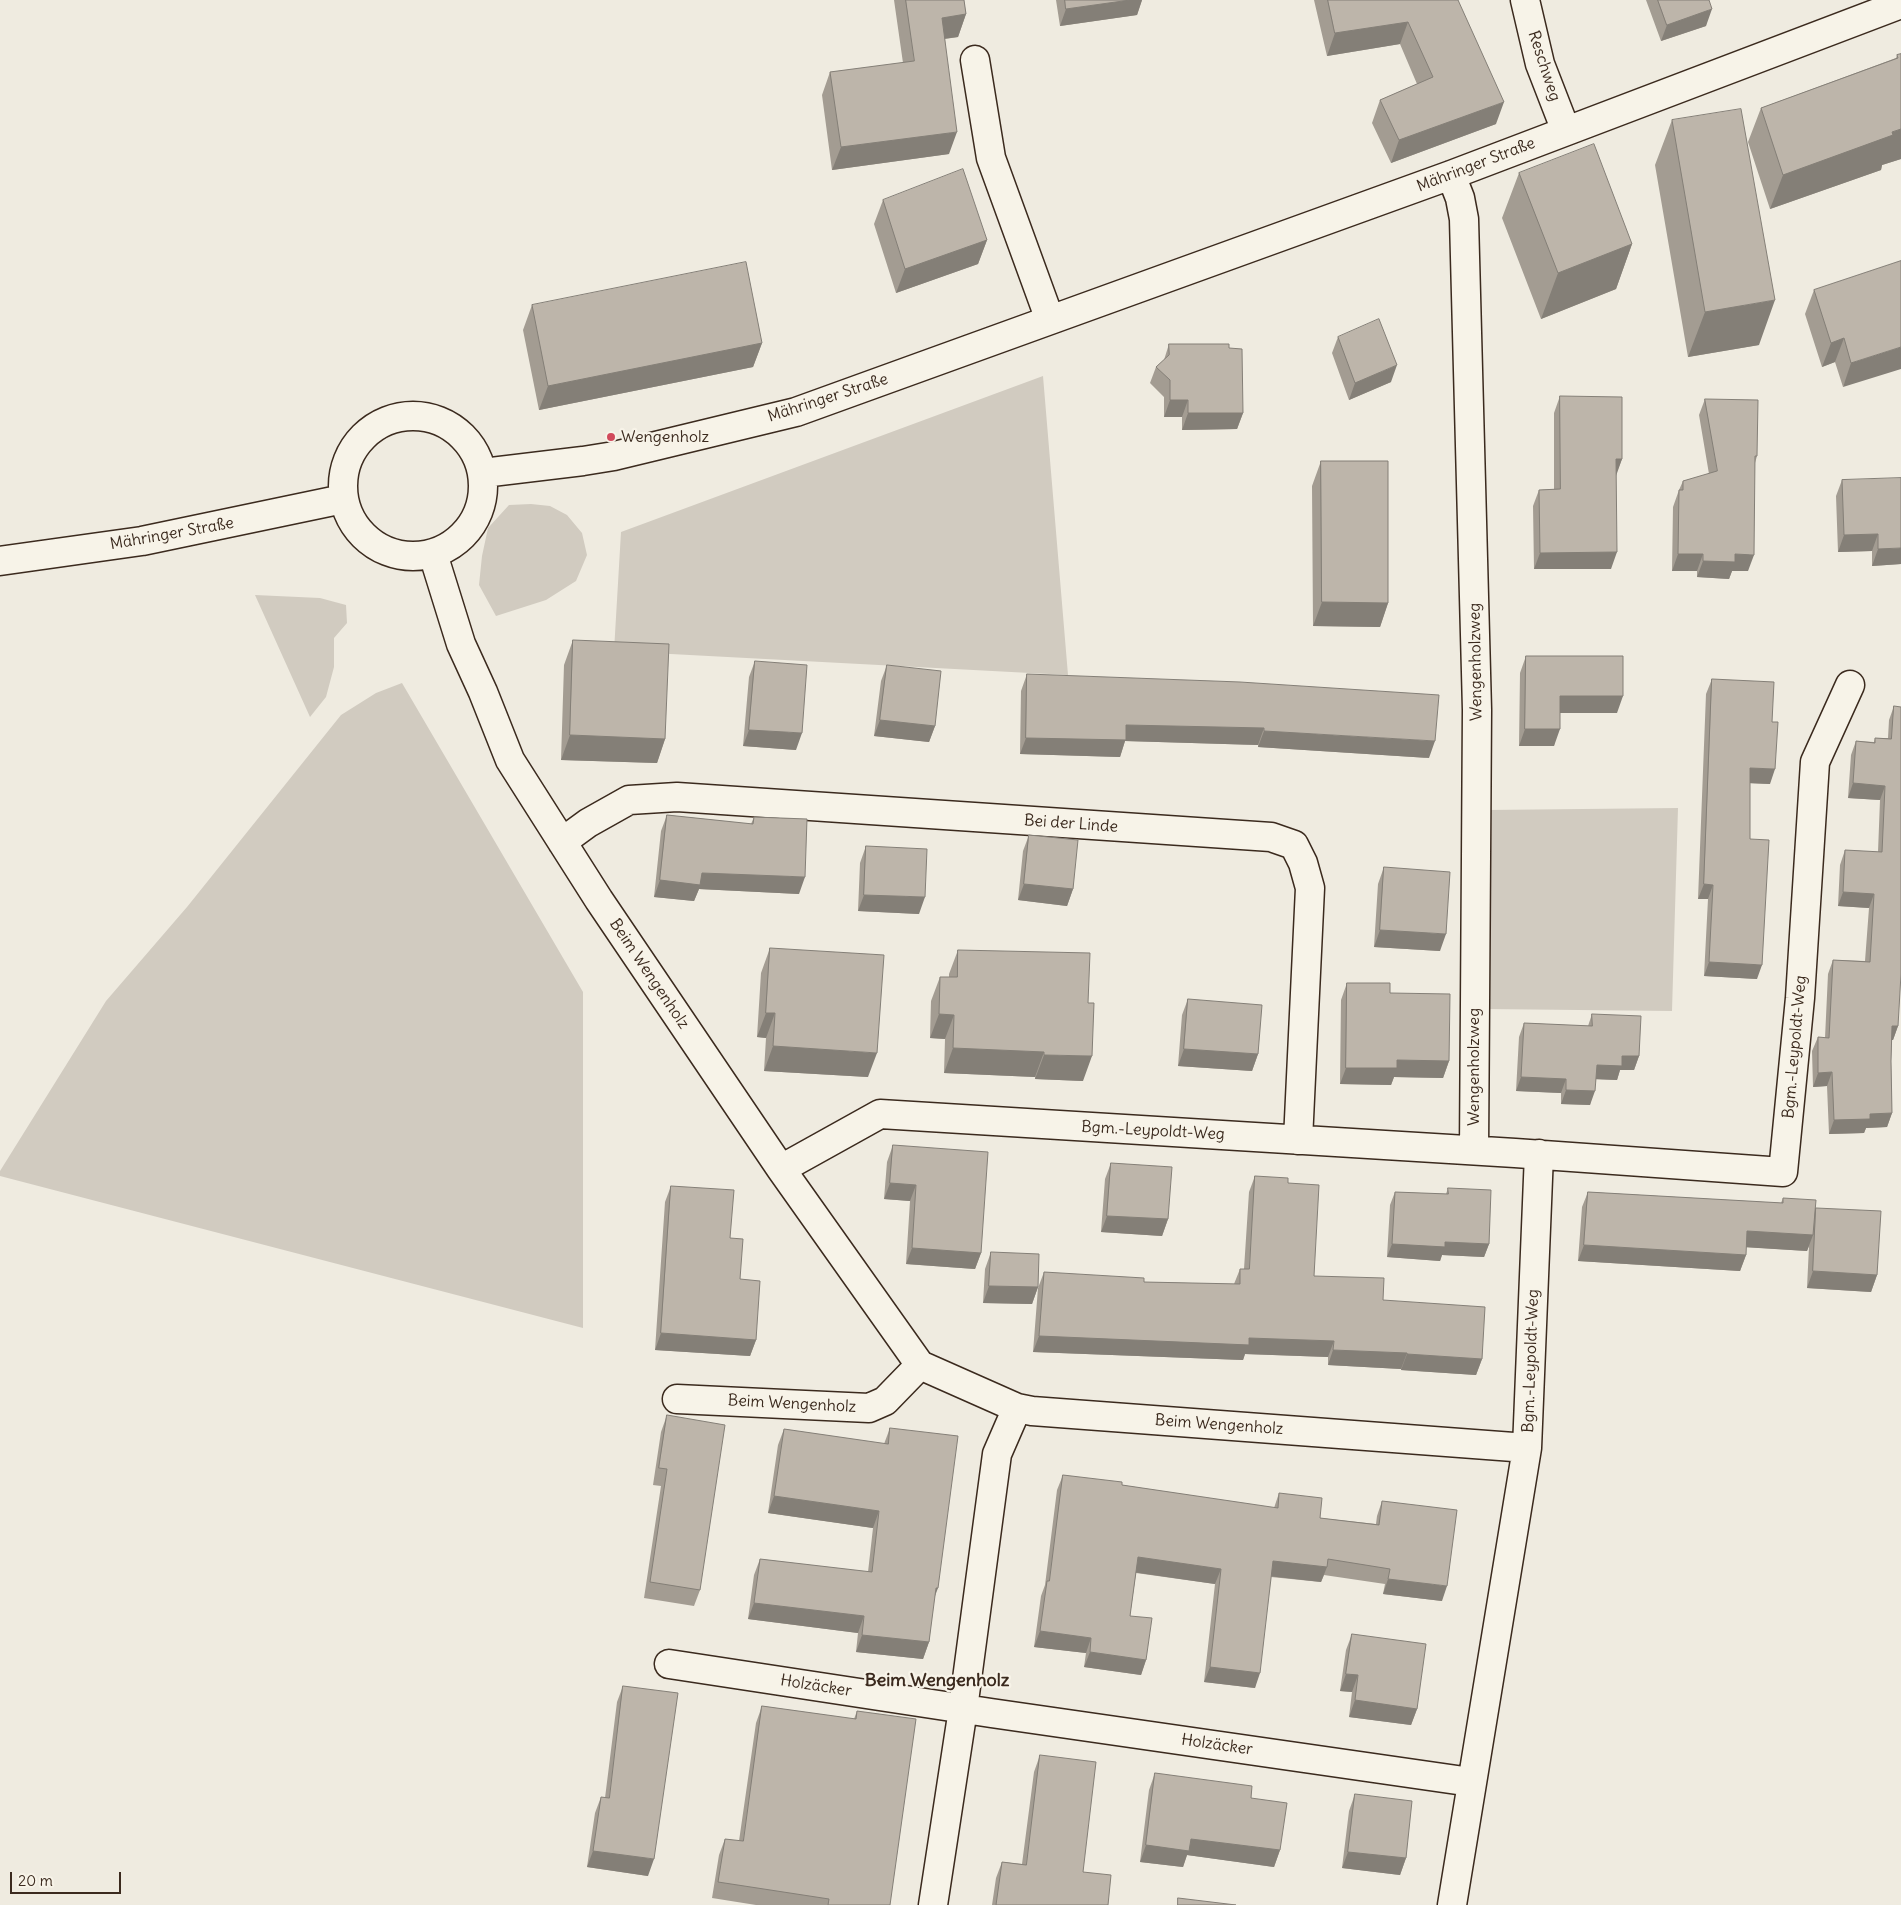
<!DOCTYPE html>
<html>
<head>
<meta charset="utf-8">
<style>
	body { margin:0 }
	#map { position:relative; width:1901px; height:1905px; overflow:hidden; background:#efebe0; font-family:Delius,sans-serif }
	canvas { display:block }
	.scale { position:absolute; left:10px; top:1872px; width:111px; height:22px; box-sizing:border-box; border:2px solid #3b2a1e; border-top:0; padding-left:6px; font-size:15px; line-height:18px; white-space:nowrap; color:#3b2a1e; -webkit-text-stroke:4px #f7f3e8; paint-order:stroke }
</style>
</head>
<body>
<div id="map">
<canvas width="1901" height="1905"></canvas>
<div class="scale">20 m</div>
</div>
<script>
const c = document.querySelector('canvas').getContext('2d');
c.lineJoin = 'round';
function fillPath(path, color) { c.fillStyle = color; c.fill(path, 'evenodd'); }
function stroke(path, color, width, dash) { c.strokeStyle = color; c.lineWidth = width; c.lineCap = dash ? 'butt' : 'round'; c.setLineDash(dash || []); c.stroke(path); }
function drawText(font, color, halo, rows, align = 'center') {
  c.font = font + ' Delius,sans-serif'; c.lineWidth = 4.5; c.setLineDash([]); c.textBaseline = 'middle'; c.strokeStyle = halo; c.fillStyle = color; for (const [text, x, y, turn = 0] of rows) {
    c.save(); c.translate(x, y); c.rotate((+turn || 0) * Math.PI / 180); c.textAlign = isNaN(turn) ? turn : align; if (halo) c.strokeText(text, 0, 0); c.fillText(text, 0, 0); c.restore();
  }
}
fillPath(new Path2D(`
	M 1043,376 L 1068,675 L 614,651 L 621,532 Z
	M 531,504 L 550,506 L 567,515 L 582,533 L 587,555 L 576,581 L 546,600 L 496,616 L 479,585 L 482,556 L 488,528 L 509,505 Z
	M 255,595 L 320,598 L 346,605 L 347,623 L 334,638 L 334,667 L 326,697 L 310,717 Z
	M 402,683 L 583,992 L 583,1328 L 0,1176 L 0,1171 L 106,1001 L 187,907 L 341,715 L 376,693 Z
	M 1678,808 L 1672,1011 L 1485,1009 L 1487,810 Z`), '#d1cbc0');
const minor = new Path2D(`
	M 1525,0 L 1540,64 L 1566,131
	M 975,60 L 991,158 L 1050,320
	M 1451,175 L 1460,198 L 1464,219 L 1477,710 L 1474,1150
	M343 486a70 70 0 1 1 140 0a70 70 0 1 1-140 0Z
	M 483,473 L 583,461 L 614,456 L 796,412 L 1451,175 L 1901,4
	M 433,554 L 461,644 L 483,692 L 510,760 L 599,900 L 781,1169 L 920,1365 L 1017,1408 L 1032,1411 L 1527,1448
	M 0,561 L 142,541 L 343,499
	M 562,842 L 588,823 L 629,800 L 677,797 L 1271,837 L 1294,845 L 1303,863 L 1310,888 L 1298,1140
	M 781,1169 L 880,1114 L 1515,1153 L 1783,1172 L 1800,998 L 1815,762 L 1850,685
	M 677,1399 L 869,1408 L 885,1401 L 920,1365
	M 669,1664 L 991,1713 L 1471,1782
	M 933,1905 L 963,1709 L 997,1454 L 1017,1408
	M 1452,1905 L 1527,1448 L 1539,1154`);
stroke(minor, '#3b2a1e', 31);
stroke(minor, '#f7f3e8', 28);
fillPath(new Path2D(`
	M 894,0 L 964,0 L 966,14 L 958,37 L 945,39 L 949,154 L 832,170 L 822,95 L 830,72 L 903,63 Z
	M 1056,0 L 1142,0 L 1137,15 L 1060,26 Z
	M 1314,0 L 1458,0 L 1496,124 L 1391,163 L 1372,123 L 1380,100 L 1417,84 L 1400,44 L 1327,56 Z
	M 1646,0 L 1709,0 L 1706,26 L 1661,41 Z
	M 1901,54 L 1901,159 L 1882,165 L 1881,170 L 1770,209 L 1748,142 L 1761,108 L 1896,58 L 1897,55 Z
	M 1672,120 L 1759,345 L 1688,357 L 1655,165 Z
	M 1519,173 L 1632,244 L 1616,289 L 1541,319 L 1502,218 Z
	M 883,200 L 987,240 L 978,264 L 896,293 L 874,224 Z
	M 1901,261 L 1843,387 L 1835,362 L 1822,367 L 1805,314 L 1814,290 Z
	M 532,305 L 762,343 L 753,367 L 539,410 L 523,330 Z
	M 1338,337 L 1391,382 L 1349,400 L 1332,353 Z
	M 1169,344 L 1229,348 L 1243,413 L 1237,429 L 1182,430 L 1182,417 L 1164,417 L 1164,397 L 1150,383 L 1156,367 L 1164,360 Z
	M 1560,396 L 1622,459 L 1616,474 L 1611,569 L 1534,569 L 1533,506 L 1539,490 L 1554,489 L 1554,413 Z
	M 1705,399 L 1757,456 L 1755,463 L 1748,571 L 1732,571 L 1729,579 L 1697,577 L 1697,571 L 1672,571 L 1673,507 L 1679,490 L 1683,481 L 1709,474 L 1699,415 Z
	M 1321,461 L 1388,603 L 1380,627 L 1313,626 L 1312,486 Z
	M 1842,480 L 1901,564 L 1872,566 L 1872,551 L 1838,552 L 1836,496 Z
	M 573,640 L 665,739 L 657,763 L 561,760 L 564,665 Z
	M 1526,656 L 1617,713 L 1560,713 L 1554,746 L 1519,746 L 1520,673 Z
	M 755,661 L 796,750 L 743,746 L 749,677 Z
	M 887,665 L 935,726 L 929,742 L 874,736 L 881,681 Z
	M 1027,674 L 1429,758 L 1258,747 L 1258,745 L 1125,741 L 1120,757 L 1020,754 L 1021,691 Z
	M 1712,679 L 1770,784 L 1750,783 L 1750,839 L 1757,979 L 1704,976 L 1708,899 L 1698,899 L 1706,694 Z
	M 1894,706 L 1898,1026 L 1893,1040 L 1892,1040 L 1891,1061 L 1892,1113 L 1887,1127 L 1866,1128 L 1864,1133 L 1829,1134 L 1827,1086 L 1813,1087 L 1812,1051 L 1818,1037 L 1825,1038 L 1828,974 L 1833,960 L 1865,961 L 1869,908 L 1838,906 L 1840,865 L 1845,850 L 1878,852 L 1880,800 L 1848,798 L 1851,755 L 1856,741 L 1874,742 L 1875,738 L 1888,738 L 1889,720 Z
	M 667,815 L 751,824 L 754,817 L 799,894 L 699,889 L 694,901 L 654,897 L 661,831 Z
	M 1029,835 L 1073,889 L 1067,906 L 1018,900 L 1023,851 Z
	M 866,846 L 919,914 L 858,911 L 860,863 Z
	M 1384,867 L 1440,951 L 1374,947 L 1378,884 Z
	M 770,948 L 868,1077 L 764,1071 L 766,1038 L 757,1037 L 761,973 Z
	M 958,950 L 1083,1081 L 1035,1079 L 1035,1077 L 944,1073 L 945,1039 L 930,1038 L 931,1001 L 940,977 L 949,977 L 949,974 Z
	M 1347,983 L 1390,993 L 1449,1061 L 1443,1078 L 1394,1077 L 1391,1085 L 1340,1084 L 1341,1000 Z
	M 1188,999 L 1258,1054 L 1252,1071 L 1178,1066 L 1182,1015 Z
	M 1592,1014 L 1639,1056 L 1634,1070 L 1620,1070 L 1617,1080 L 1596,1079 L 1590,1105 L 1561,1104 L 1561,1093 L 1516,1091 L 1519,1037 L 1524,1023 L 1588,1026 Z
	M 893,1145 L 981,1253 L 975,1269 L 906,1264 L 910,1201 L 884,1199 L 887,1162 Z
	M 1111,1163 L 1168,1219 L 1162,1236 L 1101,1232 L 1105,1179 Z
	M 1255,1176 L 1288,1183 L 1314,1276 L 1383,1300 L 1482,1359 L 1476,1375 L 1401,1370 L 1401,1369 L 1328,1365 L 1328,1357 L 1245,1354 L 1243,1360 L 1033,1352 L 1038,1288 L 1044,1272 L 1144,1282 L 1234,1284 L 1240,1269 L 1244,1269 L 1249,1192 Z
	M 671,1186 L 730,1238 L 740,1279 L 756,1340 L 750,1356 L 655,1350 L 665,1202 Z
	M 1448,1188 L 1489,1244 L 1484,1257 L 1442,1255 L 1440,1261 L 1387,1257 L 1390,1205 L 1395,1192 L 1446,1194 Z
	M 1588,1192 L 1781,1203 L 1783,1198 L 1816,1209 L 1877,1275 L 1871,1292 L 1807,1288 L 1809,1246 L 1807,1251 L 1746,1247 L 1746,1255 L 1740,1271 L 1578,1261 L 1582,1207 Z
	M 991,1252 L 1038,1287 L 1032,1304 L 983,1303 L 985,1269 Z
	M 667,1415 L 700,1590 L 694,1606 L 644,1598 L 661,1486 L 653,1485 L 661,1432 Z
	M 890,1428 L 934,1599 L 929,1642 L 923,1659 L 856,1652 L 858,1633 L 748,1619 L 754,1575 L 760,1559 L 868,1572 L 873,1528 L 768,1513 L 778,1445 L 784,1429 L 884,1444 Z
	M 1063,1475 L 1122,1485 L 1274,1508 L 1279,1493 L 1320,1518 L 1376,1524 L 1377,1516 L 1382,1501 L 1442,1601 L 1383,1594 L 1385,1584 L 1324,1575 L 1321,1582 L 1271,1577 L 1255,1688 L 1204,1682 L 1215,1584 L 1136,1573 L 1130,1616 L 1146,1660 L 1141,1675 L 1084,1667 L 1086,1653 L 1034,1647 L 1041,1596 L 1045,1585 L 1057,1490 Z
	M 1352,1634 L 1417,1709 L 1411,1725 L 1349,1717 L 1352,1692 L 1340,1691 L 1346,1650 Z
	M 623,1686 L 648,1876 L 587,1867 L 595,1813 L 601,1797 L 605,1798 L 617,1702 Z
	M 762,1706 L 854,1719 L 857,1711 L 890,1905 L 756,1905 L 712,1898 L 719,1855 L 725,1839 L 739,1841 L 756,1723 Z
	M 1040,1755 L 1083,1872 L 1108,1905 L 992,1905 L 996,1878 L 1002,1862 L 1022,1864 L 1034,1772 Z
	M 1155,1773 L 1251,1798 L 1280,1850 L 1274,1867 L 1187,1855 L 1183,1867 L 1140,1862 L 1149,1790 Z
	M 1355,1794 L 1406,1858 L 1400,1875 L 1342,1868 L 1349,1811 Z`), '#a39c92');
fillPath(new Path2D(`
	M 1130,0 L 1142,0 L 1137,15 L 1060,26 L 1066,9 Z
	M 1712,9 L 1706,26 L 1661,41 L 1667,25 Z
	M 966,14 L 958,37 L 934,40 L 942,18 Z
	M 1408,22 L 1400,44 L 1327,56 L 1335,33 Z
	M 1504,102 L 1496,124 L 1391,163 L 1399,140 Z
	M 1901,129 L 1901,159 L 1882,165 L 1881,170 L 1770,209 L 1783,175 Z
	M 957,132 L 949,154 L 832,170 L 841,147 Z
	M 987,240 L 978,264 L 896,293 L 905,269 Z
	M 1632,244 L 1616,289 L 1541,319 L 1558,273 Z
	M 1775,300 L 1759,345 L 1688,357 L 1705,312 Z
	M 1844,338 L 1835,362 L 1822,367 L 1831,343 Z
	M 762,343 L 753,367 L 539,410 L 548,386 Z
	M 1901,347 L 1901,369 L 1843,387 L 1851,363 Z
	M 1397,365 L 1391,382 L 1349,400 L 1355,383 Z
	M 1170,400 L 1188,400 L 1182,417 L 1164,417 Z
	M 1188,413 L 1243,413 L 1237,429 L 1182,430 Z
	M 1616,459 L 1622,459 L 1616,476 Z
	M 1878,534 L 1872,551 L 1838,552 L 1844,535 Z
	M 1901,548 L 1901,564 L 1872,566 L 1878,549 Z
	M 1617,552 L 1611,569 L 1534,569 L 1540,553 Z
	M 1678,554 L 1703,554 L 1697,571 L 1672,571 Z
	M 1735,554 L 1754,555 L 1748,571 L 1732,571 L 1729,579 L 1697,577 L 1703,561 Z
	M 1322,602 L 1388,603 L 1380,627 L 1313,626 Z
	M 1560,696 L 1623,696 L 1617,713 L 1554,713 Z
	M 880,720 L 935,726 L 929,742 L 874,736 Z
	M 1126,725 L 1264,728 L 1258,745 L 1125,741 L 1120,757 L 1020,754 L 1026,738 Z
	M 1525,729 L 1560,729 L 1554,746 L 1519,746 Z
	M 749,730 L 802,733 L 796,750 L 743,746 Z
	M 1264,731 L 1435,741 L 1429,758 L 1258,747 Z
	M 570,735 L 665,739 L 657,763 L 561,760 Z
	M 1750,768 L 1775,769 L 1770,784 L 1745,783 Z
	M 1853,783 L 1885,786 L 1880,800 L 1848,798 Z
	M 702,873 L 805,877 L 799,894 L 699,889 L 694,901 L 654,897 L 660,880 Z
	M 1024,884 L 1073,889 L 1067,906 L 1018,900 Z
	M 1704,884 L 1713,885 L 1708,899 L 1698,899 Z
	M 1843,892 L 1874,894 L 1869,908 L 1838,906 Z
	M 864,895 L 925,897 L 919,914 L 858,911 Z
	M 1380,930 L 1446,934 L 1440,951 L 1374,947 Z
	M 1709,962 L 1762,965 L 1757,979 L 1704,976 Z
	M 766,1013 L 775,1013 L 766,1038 L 757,1037 Z
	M 939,1014 L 954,1015 L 945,1039 L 930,1038 Z
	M 1892,1026 L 1898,1026 L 1893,1040 L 1887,1040 Z
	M 773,1046 L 877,1053 L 868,1077 L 764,1071 Z
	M 953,1048 L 1044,1052 L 1035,1077 L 944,1073 Z
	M 1184,1049 L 1258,1054 L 1252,1071 L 1178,1066 Z
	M 1044,1055 L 1092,1056 L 1083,1081 L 1035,1079 Z
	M 1622,1056 L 1639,1056 L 1634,1070 L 1620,1070 L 1617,1080 L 1591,1079 L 1597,1065 Z
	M 1397,1060 L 1449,1061 L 1443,1078 L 1394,1077 L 1391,1085 L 1340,1084 L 1346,1068 Z
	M 1832,1072 L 1827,1086 L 1813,1087 L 1818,1073 Z
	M 1521,1077 L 1566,1079 L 1561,1093 L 1516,1091 Z
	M 1566,1090 L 1595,1091 L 1590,1105 L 1561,1104 Z
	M 1892,1113 L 1887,1127 L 1866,1128 L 1864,1133 L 1829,1134 L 1834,1120 L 1870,1114 Z
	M 890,1183 L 916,1185 L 910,1201 L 884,1199 Z
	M 1107,1216 L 1168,1219 L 1162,1236 L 1101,1232 Z
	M 1747,1231 L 1813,1235 L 1807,1251 L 1742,1247 Z
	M 1445,1242 L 1489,1244 L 1484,1257 L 1442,1255 L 1440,1261 L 1387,1257 L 1392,1244 Z
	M 1584,1245 L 1746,1255 L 1740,1271 L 1578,1261 Z
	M 912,1248 L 981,1253 L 975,1269 L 906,1264 Z
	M 1813,1271 L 1877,1275 L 1871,1292 L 1807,1288 Z
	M 989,1286 L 1038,1287 L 1032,1304 L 983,1303 Z
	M 661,1333 L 756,1340 L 750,1356 L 655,1350 Z
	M 1039,1336 L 1249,1338 L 1334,1341 L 1328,1357 L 1245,1354 L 1243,1360 L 1033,1352 Z
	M 1333,1350 L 1407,1353 L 1401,1369 L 1328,1365 Z
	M 1407,1354 L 1482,1359 L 1476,1375 L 1401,1370 Z
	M 774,1496 L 879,1511 L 873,1528 L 768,1513 Z
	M 1138,1557 L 1221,1569 L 1215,1584 L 1132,1572 Z
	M 1273,1561 L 1327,1567 L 1321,1582 L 1268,1576 Z
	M 1388,1579 L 1447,1586 L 1442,1601 L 1383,1594 Z
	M 936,1588 L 938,1588 L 932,1604 Z
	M 754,1603 L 864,1616 L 858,1633 L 748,1619 Z
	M 1040,1631 L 1091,1638 L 1086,1653 L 1034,1647 Z
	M 862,1635 L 929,1642 L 923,1659 L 856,1652 Z
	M 1090,1652 L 1146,1660 L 1141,1675 L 1084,1667 Z
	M 1210,1667 L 1260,1673 L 1255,1688 L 1204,1682 Z
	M 1346,1674 L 1358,1675 L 1352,1692 L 1340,1691 Z
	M 1355,1700 L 1417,1709 L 1411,1725 L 1349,1717 Z
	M 1191,1839 L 1280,1850 L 1274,1867 L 1187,1855 L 1183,1867 L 1140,1862 L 1146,1845 Z
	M 593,1851 L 654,1859 L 648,1876 L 587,1867 Z
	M 1348,1852 L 1406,1858 L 1400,1875 L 1342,1868 Z`), '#847f77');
const building = new Path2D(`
	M 906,0 L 964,0 L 966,14 L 942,18 L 957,132 L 841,147 L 830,72 L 914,61 Z
	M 1065,0 L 1130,0 L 1066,9 Z
	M 1328,0 L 1458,0 L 1504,102 L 1399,140 L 1380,100 L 1433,77 L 1408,22 L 1335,33 Z
	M 1658,0 L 1709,0 L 1712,9 L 1667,25 Z
	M 1901,54 L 1901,129 L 1892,132 L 1893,135 L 1783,175 L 1761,108 L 1898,58 L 1897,55 Z
	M 1741,109 L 1775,300 L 1705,312 L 1672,120 Z
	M 1594,144 L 1632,244 L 1558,273 L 1519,173 Z
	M 963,169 L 987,240 L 905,269 L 883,200 Z
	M 1901,261 L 1901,347 L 1851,363 L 1844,338 L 1831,343 L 1814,290 Z
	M 746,262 L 762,343 L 548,386 L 532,305 Z
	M 1379,319 L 1397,365 L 1355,383 L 1338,337 Z
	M 1169,344 L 1229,344 L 1229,348 L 1242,349 L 1243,413 L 1188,413 L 1188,400 L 1170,400 L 1170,380 L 1156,367 L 1169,355 Z
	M 1560,396 L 1622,397 L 1622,459 L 1616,459 L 1617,552 L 1540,553 L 1539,490 L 1560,489 Z
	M 1705,399 L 1758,400 L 1757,456 L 1755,456 L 1754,555 L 1735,554 L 1735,562 L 1703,561 L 1703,554 L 1678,554 L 1679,490 L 1683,490 L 1683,481 L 1717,471 Z
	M 1321,461 L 1388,461 L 1388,603 L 1322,602 Z
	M 1901,478 L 1901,548 L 1878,549 L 1878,534 L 1844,535 L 1842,480 Z
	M 573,640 L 669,644 L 665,739 L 570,735 Z
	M 1526,656 L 1623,656 L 1623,696 L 1560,696 L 1560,729 L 1525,729 Z
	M 755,661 L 807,665 L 802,733 L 749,730 Z
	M 887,665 L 941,671 L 935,726 L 880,720 Z
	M 1027,674 L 1240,682 L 1439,695 L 1435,741 L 1264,731 L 1264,728 L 1126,725 L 1126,740 L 1026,738 Z
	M 1712,679 L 1774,682 L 1772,722 L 1778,722 L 1775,769 L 1750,768 L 1750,839 L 1769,840 L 1762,965 L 1709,962 L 1713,885 L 1704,884 Z
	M 1894,706 L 1901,707 L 1901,974 L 1898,1026 L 1892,1026 L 1891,1061 L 1892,1113 L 1870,1114 L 1870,1119 L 1834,1120 L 1832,1072 L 1818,1073 L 1818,1037 L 1829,1038 L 1833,960 L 1870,962 L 1874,894 L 1843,892 L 1845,850 L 1882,852 L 1885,786 L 1853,783 L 1856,741 L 1875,743 L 1875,738 L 1891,739 Z
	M 667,815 L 753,824 L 754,817 L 807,819 L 805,877 L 702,873 L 700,885 L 660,880 Z
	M 1029,835 L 1078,840 L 1073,889 L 1024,884 Z
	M 866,846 L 927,849 L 925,897 L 864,895 Z
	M 1384,867 L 1450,872 L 1446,934 L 1380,930 Z
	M 770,948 L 884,955 L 877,1053 L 773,1046 L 775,1013 L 766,1013 Z
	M 958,950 L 1090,953 L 1088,1003 L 1094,1003 L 1092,1056 L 1044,1055 L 1044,1052 L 953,1048 L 954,1015 L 939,1014 L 940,977 L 957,977 Z
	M 1347,983 L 1390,983 L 1390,993 L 1450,994 L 1449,1061 L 1397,1060 L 1397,1068 L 1346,1068 Z
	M 1188,999 L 1262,1005 L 1258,1054 L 1184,1049 Z
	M 1592,1014 L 1641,1016 L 1639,1056 L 1622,1056 L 1622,1066 L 1597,1065 L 1595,1091 L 1566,1090 L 1566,1079 L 1521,1077 L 1524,1023 L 1592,1026 Z
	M 893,1145 L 988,1152 L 981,1253 L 912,1248 L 916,1185 L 890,1183 Z
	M 1111,1163 L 1172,1167 L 1168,1219 L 1107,1216 Z
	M 1255,1176 L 1288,1178 L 1288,1183 L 1319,1185 L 1314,1276 L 1384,1278 L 1383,1300 L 1485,1307 L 1482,1359 L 1407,1354 L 1407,1353 L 1333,1350 L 1334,1341 L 1249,1338 L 1249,1345 L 1039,1336 L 1044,1272 L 1144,1278 L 1144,1282 L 1240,1284 L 1240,1269 L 1249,1269 Z
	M 671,1186 L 734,1190 L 730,1238 L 743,1239 L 740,1279 L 760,1281 L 756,1340 L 661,1333 Z
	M 1448,1188 L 1491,1190 L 1489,1244 L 1445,1242 L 1445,1247 L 1392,1244 L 1395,1192 L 1448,1194 Z
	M 1588,1192 L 1783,1203 L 1783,1198 L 1816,1200 L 1813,1235 L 1747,1231 L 1746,1255 L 1584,1245 Z
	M 1816,1208 L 1881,1211 L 1877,1275 L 1813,1271 Z
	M 991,1252 L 1039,1254 L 1038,1287 L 989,1286 Z
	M 667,1415 L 725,1425 L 700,1590 L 650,1582 L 667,1469 L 659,1468 Z
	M 890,1428 L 958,1436 L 938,1588 L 936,1588 L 929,1642 L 862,1635 L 864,1616 L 754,1603 L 760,1559 L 872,1572 L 879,1511 L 774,1496 L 784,1429 L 888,1444 Z
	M 1063,1475 L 1122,1482 L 1122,1485 L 1278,1508 L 1279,1493 L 1322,1498 L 1320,1518 L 1379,1525 L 1382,1501 L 1457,1510 L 1447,1586 L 1388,1579 L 1390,1569 L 1328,1559 L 1327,1567 L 1273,1561 L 1260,1673 L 1210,1667 L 1221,1569 L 1138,1557 L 1130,1616 L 1152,1618 L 1146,1660 L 1090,1652 L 1091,1638 L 1040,1631 L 1047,1581 L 1049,1581 Z
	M 1352,1634 L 1426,1644 L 1417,1709 L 1355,1700 L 1358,1675 L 1346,1674 Z
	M 623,1686 L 678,1693 L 654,1859 L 593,1851 L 601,1797 L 609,1798 Z
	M 762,1706 L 856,1719 L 857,1711 L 916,1719 L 890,1905 L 828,1905 L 829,1899 L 718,1882 L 725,1839 L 743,1841 Z
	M 1040,1755 L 1096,1762 L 1083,1872 L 1111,1875 L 1108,1905 L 996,1905 L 1002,1862 L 1026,1865 Z
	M 1155,1773 L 1252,1786 L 1251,1798 L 1287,1803 L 1280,1850 L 1191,1839 L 1189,1851 L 1146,1845 Z
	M 1355,1794 L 1412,1801 L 1406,1858 L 1348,1852 Z
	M 1178,1898 L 1236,1905 L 1178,1905 Z`);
fillPath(building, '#bdb5aa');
stroke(building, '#847f77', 1);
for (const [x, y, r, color] of [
	[611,437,5,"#d1495b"]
]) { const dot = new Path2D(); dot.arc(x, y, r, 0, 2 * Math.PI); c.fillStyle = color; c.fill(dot); stroke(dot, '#f7f3e8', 2); }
drawText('16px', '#3b2a1e', '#f7f3e8', [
	["Reschweg",1544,66,72],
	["Mähringer Straße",1476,165,-21],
	["Mähringer Straße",828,398,-18],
	["Mähringer Straße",172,534,-10],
	["Wengenholzweg",1476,662,-91],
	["Bei der Linde",1071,824,4],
	["Beim Wengenholz",649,974,56],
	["Bgm.-Leypoldt-Weg",1795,1047,-85],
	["Wengenholzweg",1474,1067,-90],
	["Bgm.-Leypoldt-Weg",1153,1131,3],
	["Bgm.-Leypoldt-Weg",1531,1361,-88],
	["Beim Wengenholz",792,1404,3],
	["Beim Wengenholz",1219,1425,4],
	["Holzäcker",816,1686,9],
	["Holzäcker",1217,1745,8]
]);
drawText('16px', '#3b2a1e', '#f7f3e8', [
	["Wengenholz",621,437]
], 'left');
drawText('bold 18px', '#3b2a1e', '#f7f3e8', [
	["Beim Wengenholz",937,1681]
]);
</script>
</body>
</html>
